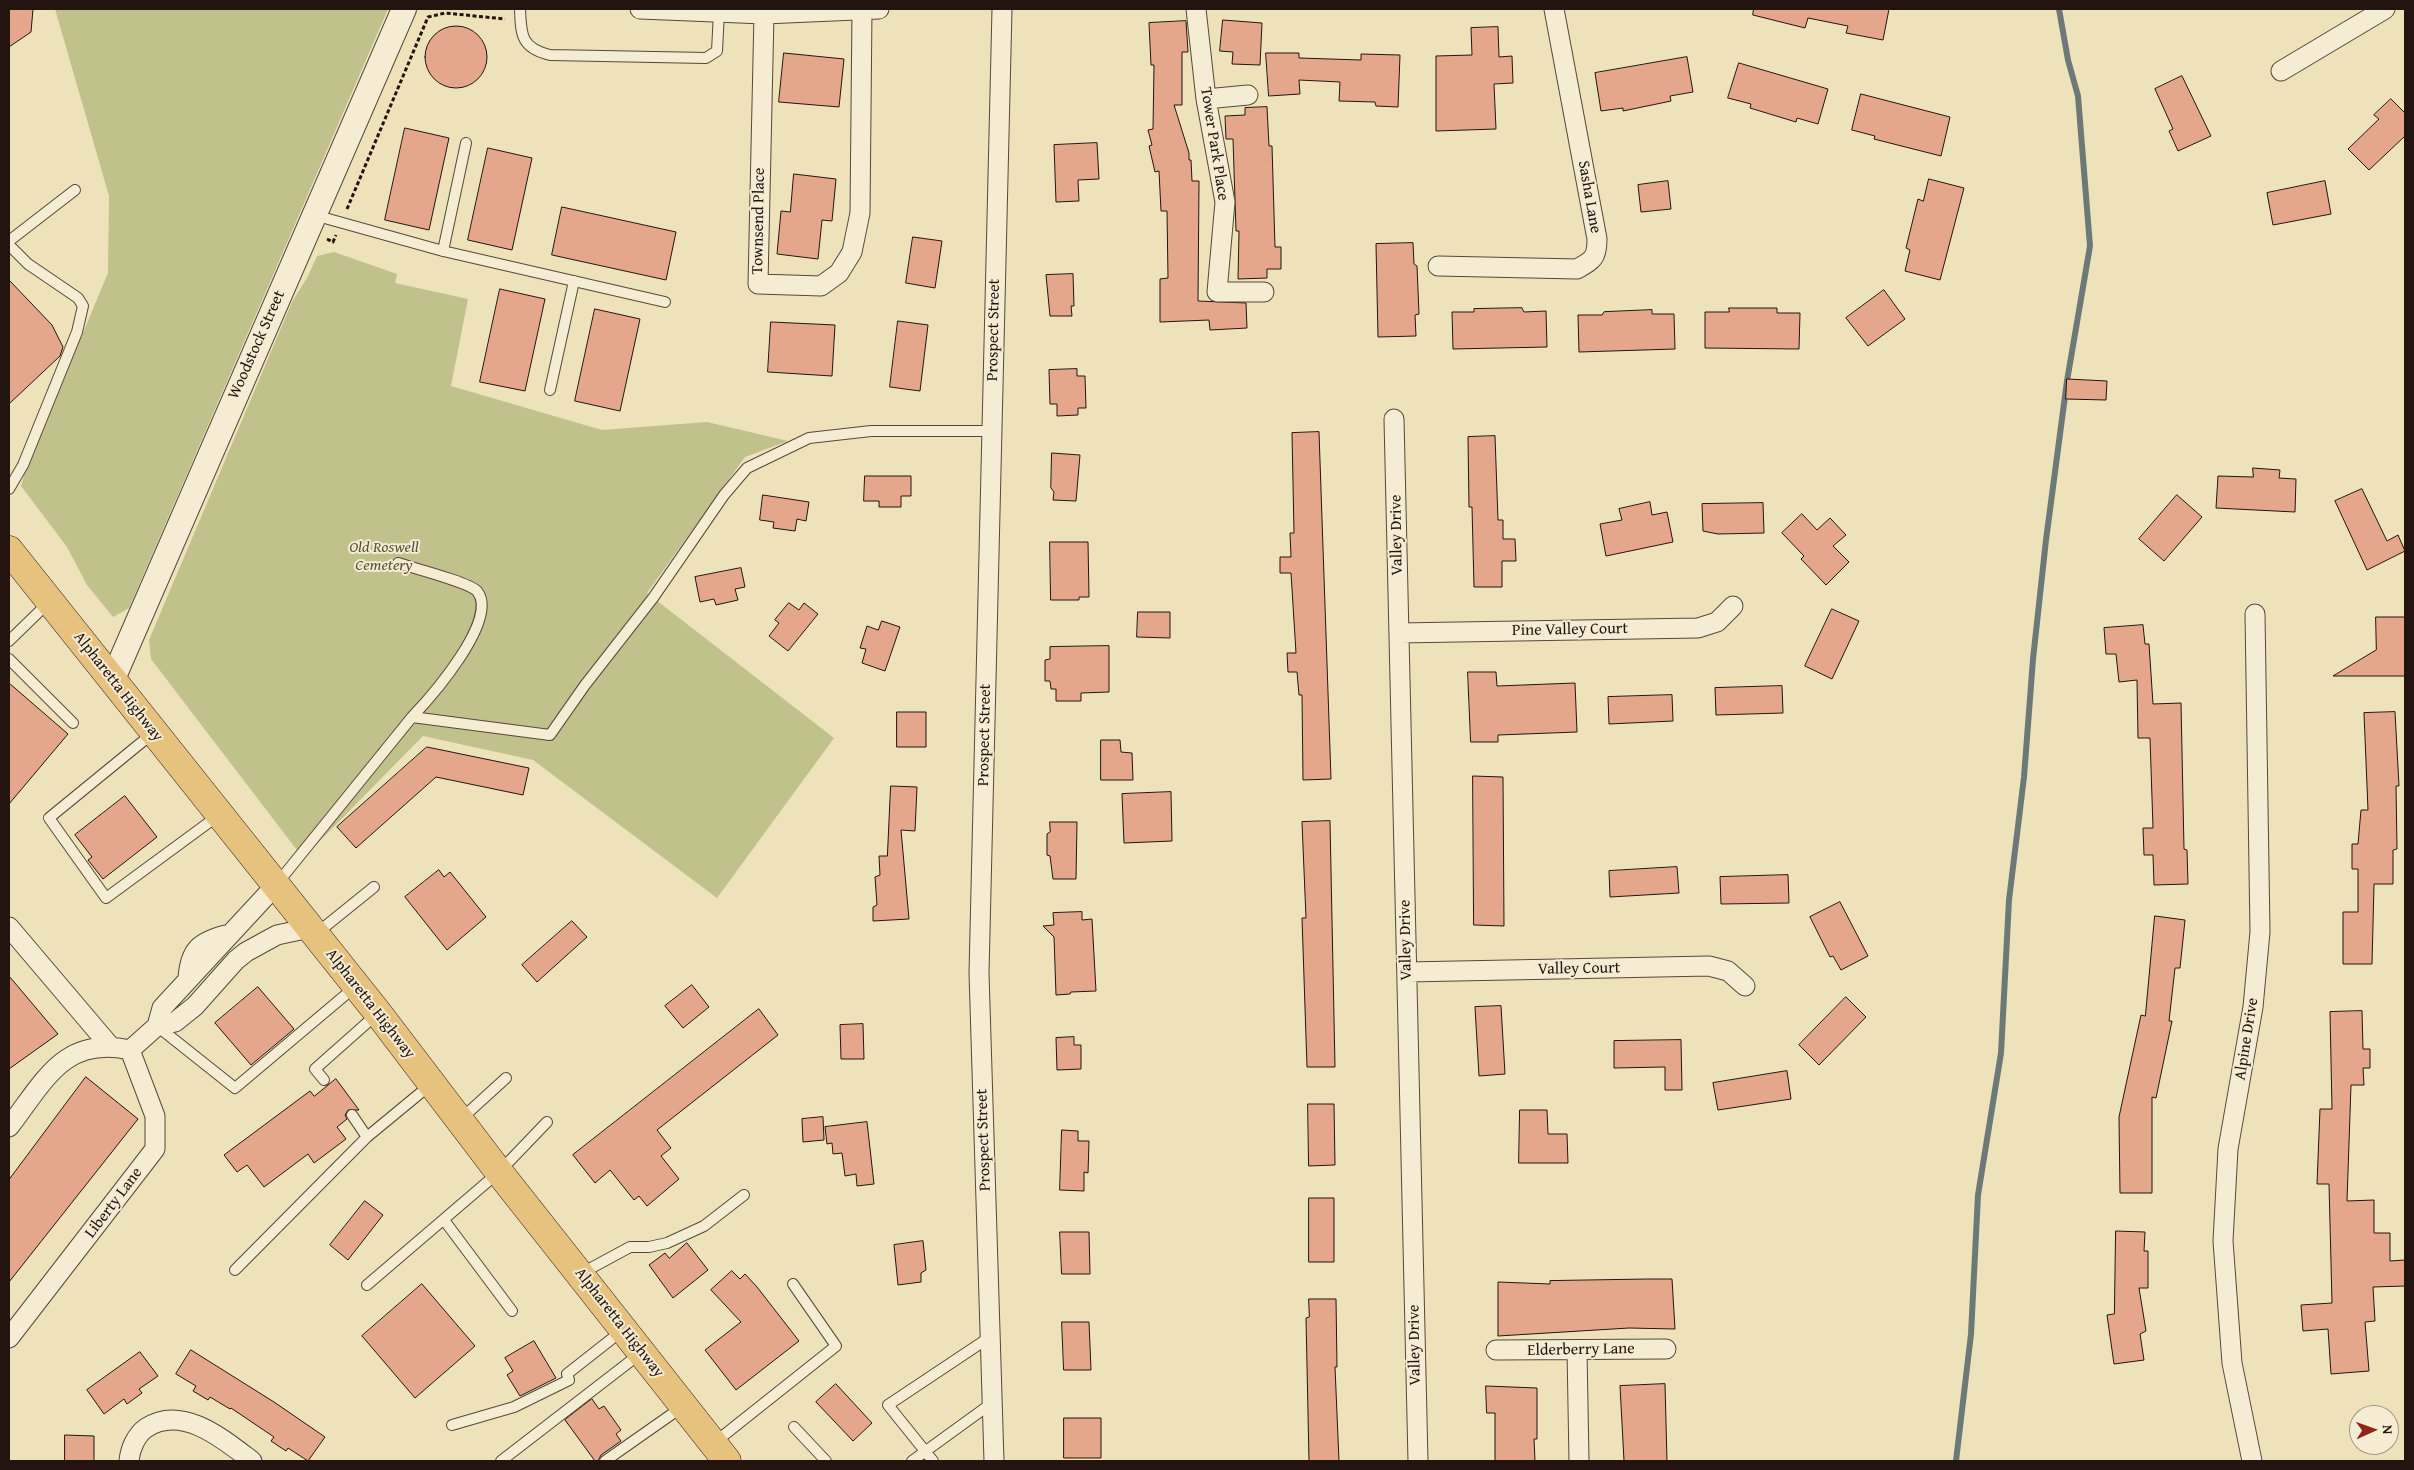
<!DOCTYPE html>
<html>
<head>
<meta charset="utf-8">
<style>
	body { margin:0 }
	#map { position:relative; width:2414px; height:1470px; overflow:hidden; background:#eee2bb; font-family:"Gentium Book Plus",serif }
	canvas { display:block }
	.frame { position:absolute; inset:0; border:10px solid #24140f; pointer-events:none }
	.north { position:absolute; left:2349px; top:1405px; width:50px; height:50px; box-sizing:border-box; background:#f4ecd3; border:1px solid #a19685; border-radius:50%; rotate:88deg; font-size:14px; font-weight:700; line-height:20px; text-align:center; color:#24140f }
	.north::after { content:''; display:block; margin:auto; width:18px; height:22px; background:#8f2418; clip-path:polygon(50% 0,100% 100%,50% 72%,0 100%) }
</style>
</head>
<body>
<div id="map">
<canvas width="2414" height="1470"></canvas>
<div class="frame"></div>
<div class="north">N</div>
</div>
<script>
const c = document.querySelector('canvas').getContext('2d');
c.lineJoin = 'round';
function fillPath(path, color) { c.fillStyle = color; c.fill(path, 'evenodd'); }
function stroke(path, color, width, dash) { c.strokeStyle = color; c.lineWidth = width; c.lineCap = dash ? 'butt' : 'round'; c.setLineDash(dash || []); c.stroke(path); }
function drawText(font, color, halo, rows, align = 'center') {
  c.font = font + ' "Gentium Book Plus",serif'; c.lineWidth = 4; c.setLineDash([]); c.textBaseline = 'middle'; c.strokeStyle = halo; c.fillStyle = color; for (const [text, x, y, turn = 0] of rows) {
    c.save(); c.translate(x, y); c.rotate((+turn || 0) * Math.PI / 180); c.textAlign = isNaN(turn) ? turn : align; if (halo) c.strokeText(text, 0, 0); c.fillText(text, 0, 0); c.restore();
  }
}
fillPath(new Path2D(`
	M 55,9 L 388,9 L 129,608 L 113,617 L 87,585 L 67,547 L 21,486 L 25,472 L 108,273 L 109,196 Z
	M 334,252 L 397,274 L 395,283 L 468,299 L 451,386 L 602,430 L 707,422 L 788,441 L 745,457 L 647,593 L 834,738 L 717,898 L 533,760 L 423,736 L 303,858 L 151,659 L 149,640 L 292,302 L 308,276 L 317,256 Z`), '#c0c18b');
stroke(new Path2D(`
	M 1956,1461 L 1971,1334 L 1978,1195 L 2001,1053 L 2009,900 L 2024,777 L 2033,659 L 2046,540 L 2067,381 L 2090,246 L 2078,96 L 2068,60 L 2059,9`), '#6d7976', 6);
const building = new Path2D(`
	M 9,9 L 33,9 L 31,32 L 9,47 Z
	M 1754,9 L 1889,9 L 1883,40 L 1846,33 L 1848,26 L 1808,18 L 1805,28 L 1753,15 Z
	M 1223,20 L 1262,23 L 1260,65 L 1232,64 L 1233,52 L 1220,51 Z
	M 1186,21 L 1188,52 L 1182,52 L 1182,105 L 1174,105 L 1189,153 L 1189,160 L 1191,160 L 1192,181 L 1199,181 L 1198,301 L 1246,303 L 1247,328 L 1210,330 L 1209,320 L 1160,322 L 1160,279 L 1168,278 L 1167,211 L 1161,211 L 1159,171 L 1155,172 L 1149,146 L 1152,145 L 1148,130 L 1153,129 L 1154,65 L 1151,65 L 1149,23 Z
	M425 57a31 31 0 1 1 62 0a31 31 0 1 1-62 0Z
	M 1498,27 L 1499,57 L 1512,56 L 1513,83 L 1494,84 L 1496,129 L 1436,131 L 1436,56 L 1472,55 L 1471,28 Z
	M 784,53 L 844,59 L 839,107 L 779,102 Z
	M 1266,53 L 1299,53 L 1299,58 L 1361,60 L 1361,54 L 1400,55 L 1398,107 L 1376,106 L 1375,102 L 1339,101 L 1340,82 L 1299,80 L 1300,94 L 1269,96 Z
	M 1687,57 L 1693,92 L 1670,96 L 1671,101 L 1623,111 L 1623,108 L 1601,111 L 1595,73 Z
	M 1739,63 L 1828,89 L 1818,124 L 1797,118 L 1796,122 L 1750,108 L 1751,104 L 1728,98 Z
	M 2182,76 L 2211,136 L 2178,151 L 2169,131 L 2173,129 L 2155,89 Z
	M 1861,94 L 1950,117 L 1941,156 L 1874,139 L 1875,136 L 1852,130 Z
	M 2391,99 L 2405,113 L 2405,136 L 2369,170 L 2348,149 L 2379,119 L 2374,115 Z
	M 1267,107 L 1269,146 L 1272,146 L 1275,247 L 1281,247 L 1281,269 L 1267,269 L 1267,278 L 1238,279 L 1239,231 L 1236,231 L 1233,139 L 1226,139 L 1225,116 L 1245,115 L 1245,108 Z
	M 405,128 L 449,138 L 429,230 L 385,220 Z
	M 1097,143 L 1099,179 L 1078,180 L 1079,201 L 1056,202 L 1054,145 Z
	M 488,148 L 532,158 L 512,250 L 468,240 Z
	M 794,174 L 836,179 L 832,221 L 822,220 L 818,259 L 777,254 L 781,211 L 790,212 Z
	M 1929,179 L 1964,188 L 1940,280 L 1905,271 L 1910,250 L 1906,248 L 1918,199 L 1923,201 Z
	M 1668,181 L 1671,209 L 1641,212 L 1638,185 Z
	M 2325,181 L 2331,214 L 2273,225 L 2267,193 Z
	M 562,207 L 676,232 L 666,280 L 552,255 Z
	M 913,237 L 942,241 L 935,288 L 906,283 Z
	M 1413,243 L 1414,264 L 1417,266 L 1419,314 L 1415,315 L 1416,336 L 1378,337 L 1376,244 Z
	M 1073,274 L 1074,306 L 1071,306 L 1072,316 L 1050,316 L 1046,275 Z
	M 9,280 L 52,325 L 63,347 L 60,356 L 9,404 Z
	M 500,289 L 545,299 L 525,391 L 480,382 Z
	M 1884,290 L 1905,319 L 1868,346 L 1846,318 Z
	M 1522,308 L 1524,312 L 1546,311 L 1547,347 L 1453,349 L 1452,312 L 1474,312 L 1474,309 Z
	M 1729,308 L 1777,308 L 1777,313 L 1800,313 L 1799,349 L 1705,348 L 1705,312 L 1729,312 Z
	M 595,309 L 640,319 L 620,411 L 575,401 Z
	M 1652,310 L 1652,314 L 1674,314 L 1675,349 L 1579,352 L 1578,315 L 1602,315 L 1604,312 Z
	M 898,321 L 928,325 L 920,391 L 890,387 Z
	M 771,322 L 835,325 L 832,376 L 768,372 Z
	M 1077,369 L 1077,376 L 1085,376 L 1086,408 L 1078,408 L 1078,415 L 1057,416 L 1057,404 L 1050,404 L 1049,370 Z
	M 2067,379 L 2107,381 L 2106,400 L 2066,399 Z
	M 1319,432 L 1331,779 L 1303,780 L 1302,695 L 1299,695 L 1297,672 L 1288,672 L 1287,653 L 1296,653 L 1291,573 L 1280,573 L 1280,557 L 1291,557 L 1290,533 L 1294,533 L 1292,433 Z
	M 1495,436 L 1498,520 L 1503,520 L 1503,539 L 1515,539 L 1516,561 L 1502,561 L 1502,587 L 1474,587 L 1472,507 L 1469,507 L 1468,437 Z
	M 1052,453 L 1080,455 L 1076,501 L 1053,500 L 1054,492 L 1051,488 Z
	M 2253,468 L 2280,470 L 2279,478 L 2296,479 L 2295,512 L 2216,508 L 2218,476 L 2253,477 Z
	M 865,476 L 911,476 L 911,496 L 901,496 L 901,507 L 879,507 L 879,501 L 864,501 Z
	M 2362,489 L 2387,541 L 2398,535 L 2405,551 L 2367,570 L 2335,501 Z
	M 763,495 L 809,502 L 806,521 L 797,519 L 795,531 L 773,528 L 774,522 L 760,520 Z
	M 2177,495 L 2202,517 L 2164,561 L 2139,539 Z
	M 1650,502 L 1652,515 L 1667,512 L 1673,542 L 1606,556 L 1600,524 L 1622,520 L 1619,509 Z
	M 1763,503 L 1764,533 L 1718,534 L 1703,531 L 1702,504 Z
	M 1802,514 L 1817,530 L 1830,518 L 1846,535 L 1833,546 L 1849,562 L 1826,585 L 1801,559 L 1804,556 L 1782,533 Z
	M 1050,542 L 1088,542 L 1089,597 L 1079,597 L 1079,600 L 1051,600 Z
	M 741,568 L 745,587 L 735,589 L 738,600 L 716,605 L 714,599 L 700,602 L 695,577 Z
	M 789,603 L 799,610 L 804,603 L 818,614 L 788,651 L 769,636 L 779,623 L 775,620 Z
	M 1832,609 L 1859,621 L 1832,679 L 1805,666 Z
	M 1138,612 L 1170,612 L 1170,638 L 1137,637 Z
	M 2376,617 L 2405,617 L 2405,676 L 2333,676 L 2376,650 Z
	M 882,621 L 900,627 L 885,671 L 862,663 L 866,649 L 860,648 L 867,626 L 878,630 Z
	M 2143,625 L 2145,644 L 2149,644 L 2153,704 L 2181,703 L 2184,849 L 2187,850 L 2188,884 L 2154,885 L 2153,855 L 2144,855 L 2143,828 L 2153,828 L 2150,738 L 2138,738 L 2137,680 L 2119,682 L 2116,654 L 2106,654 L 2104,628 Z
	M 1109,646 L 1109,692 L 1081,693 L 1081,701 L 1056,701 L 1056,689 L 1051,689 L 1050,681 L 1045,681 L 1045,660 L 1050,659 L 1050,647 Z
	M 1468,672 L 1496,672 L 1497,686 L 1575,683 L 1577,732 L 1498,735 L 1498,742 L 1471,742 Z
	M 9,683 L 68,734 L 9,804 Z
	M 1782,686 L 1783,713 L 1716,715 L 1715,688 Z
	M 1672,695 L 1673,721 L 1609,724 L 1608,697 Z
	M 897,712 L 926,712 L 926,747 L 897,747 Z
	M 2395,712 L 2399,786 L 2396,786 L 2397,849 L 2393,850 L 2393,884 L 2374,884 L 2372,964 L 2343,964 L 2343,912 L 2358,912 L 2358,869 L 2352,869 L 2352,844 L 2358,844 L 2361,810 L 2368,810 L 2364,713 Z
	M 1101,740 L 1120,740 L 1121,752 L 1132,753 L 1133,780 L 1101,780 Z
	M 427,747 L 529,768 L 523,795 L 436,777 L 356,848 L 337,827 Z
	M 1473,776 L 1503,777 L 1504,926 L 1474,925 Z
	M 891,786 L 917,787 L 915,831 L 901,830 L 909,919 L 873,921 L 873,907 L 877,905 L 875,877 L 880,875 L 879,856 L 887,856 Z
	M 1171,792 L 1172,841 L 1124,843 L 1122,794 Z
	M 125,796 L 157,837 L 103,879 L 88,860 L 92,857 L 75,835 Z
	M 1330,821 L 1335,1067 L 1307,1067 L 1302,918 L 1306,918 L 1302,822 Z
	M 1050,822 L 1077,822 L 1076,879 L 1053,879 L 1050,856 L 1047,855 L 1047,834 L 1050,832 Z
	M 1677,867 L 1679,893 L 1610,897 L 1609,871 Z
	M 439,870 L 444,877 L 450,872 L 486,917 L 447,950 L 405,897 Z
	M 1788,875 L 1789,903 L 1721,904 L 1720,877 Z
	M 1840,902 L 1868,956 L 1841,970 L 1833,956 L 1830,957 L 1810,917 Z
	M 1082,912 L 1082,920 L 1092,919 L 1096,991 L 1071,992 L 1070,994 L 1056,995 L 1054,937 L 1043,926 L 1054,925 L 1053,913 Z
	M 2155,916 L 2185,920 L 2180,968 L 2175,968 L 2169,1021 L 2172,1021 L 2156,1098 L 2152,1097 L 2152,1193 L 2120,1193 L 2119,1117 L 2141,1015 L 2145,1016 Z
	M 572,921 L 587,937 L 537,982 L 522,965 Z
	M 9,976 L 58,1034 L 9,1069 Z
	M 692,985 L 709,1007 L 683,1028 L 665,1006 Z
	M 258,987 L 294,1029 L 251,1065 L 215,1023 Z
	M 1846,997 L 1866,1017 L 1819,1065 L 1799,1045 Z
	M 1501,1006 L 1505,1074 L 1479,1076 L 1475,1007 Z
	M 759,1009 L 778,1035 L 657,1130 L 671,1148 L 661,1156 L 679,1179 L 647,1206 L 639,1196 L 634,1200 L 610,1170 L 595,1183 L 573,1155 Z
	M 2362,1011 L 2363,1049 L 2370,1049 L 2370,1068 L 2363,1068 L 2364,1085 L 2351,1085 L 2347,1201 L 2374,1200 L 2374,1233 L 2390,1233 L 2390,1261 L 2405,1260 L 2405,1286 L 2373,1287 L 2375,1321 L 2365,1322 L 2369,1371 L 2331,1374 L 2328,1329 L 2303,1331 L 2301,1305 L 2332,1303 L 2329,1184 L 2317,1184 L 2320,1109 L 2332,1109 L 2330,1012 Z
	M 863,1024 L 864,1059 L 841,1059 L 840,1025 Z
	M 1074,1037 L 1074,1045 L 1081,1045 L 1081,1069 L 1057,1070 L 1056,1038 Z
	M 1681,1040 L 1682,1090 L 1665,1090 L 1665,1067 L 1614,1068 L 1614,1041 Z
	M 1787,1071 L 1791,1099 L 1718,1110 L 1713,1083 Z
	M 86,1077 L 138,1119 L 9,1282 L 9,1180 Z
	M 336,1079 L 359,1110 L 348,1110 L 345,1115 L 347,1119 L 337,1127 L 346,1139 L 314,1163 L 308,1154 L 264,1187 L 247,1165 L 237,1172 L 224,1155 L 310,1091 L 314,1096 Z
	M 1308,1104 L 1334,1104 L 1335,1165 L 1309,1166 Z
	M 1520,1110 L 1547,1110 L 1548,1134 L 1567,1134 L 1568,1163 L 1519,1163 Z
	M 823,1117 L 824,1140 L 803,1142 L 802,1119 Z
	M 867,1122 L 874,1184 L 857,1186 L 856,1174 L 845,1176 L 842,1153 L 833,1154 L 832,1143 L 827,1144 L 825,1127 Z
	M 1062,1130 L 1078,1131 L 1078,1141 L 1089,1141 L 1088,1173 L 1084,1172 L 1084,1191 L 1060,1190 Z
	M 1309,1198 L 1334,1198 L 1334,1262 L 1309,1262 Z
	M 365,1201 L 383,1215 L 348,1260 L 330,1245 Z
	M 2116,1231 L 2145,1232 L 2144,1251 L 2148,1251 L 2148,1288 L 2139,1288 L 2146,1331 L 2140,1334 L 2144,1360 L 2114,1364 L 2107,1315 L 2114,1314 Z
	M 1060,1232 L 1089,1232 L 1090,1274 L 1062,1274 Z
	M 923,1241 L 926,1270 L 921,1273 L 921,1282 L 898,1285 L 894,1245 Z
	M 687,1243 L 708,1270 L 673,1298 L 649,1265 L 665,1253 L 669,1258 Z
	M 732,1271 L 740,1279 L 745,1274 L 757,1287 L 799,1341 L 736,1390 L 705,1350 L 741,1322 L 711,1290 Z
	M 1648,1279 L 1672,1279 L 1675,1329 L 1629,1328 L 1498,1336 L 1498,1282 L 1550,1284 L 1550,1281 Z
	M 422,1284 L 475,1346 L 415,1398 L 362,1336 Z
	M 1309,1299 L 1336,1299 L 1337,1367 L 1335,1367 L 1339,1461 L 1309,1461 L 1306,1318 L 1309,1317 Z
	M 1062,1322 L 1089,1322 L 1091,1370 L 1064,1370 Z
	M 534,1341 L 556,1378 L 520,1396 L 507,1375 L 513,1371 L 505,1358 Z
	M 191,1350 L 274,1402 L 325,1437 L 308,1461 L 288,1448 L 286,1451 L 271,1441 L 274,1437 L 231,1408 L 230,1409 L 210,1397 L 208,1400 L 193,1391 L 196,1386 L 176,1374 Z
	M 140,1352 L 158,1376 L 139,1389 L 142,1393 L 127,1404 L 124,1399 L 104,1414 L 87,1390 Z
	M 836,1384 L 872,1423 L 853,1441 L 816,1402 Z
	M 1665,1384 L 1667,1461 L 1624,1461 L 1620,1386 Z
	M 1486,1386 L 1537,1388 L 1537,1439 L 1534,1439 L 1535,1461 L 1495,1461 L 1495,1413 L 1487,1413 Z
	M 592,1399 L 599,1409 L 604,1406 L 621,1430 L 616,1434 L 621,1441 L 601,1455 L 598,1461 L 595,1461 L 565,1420 Z
	M 1064,1418 L 1101,1418 L 1101,1458 L 1064,1458 Z
	M 65,1435 L 94,1436 L 94,1461 L 65,1461 Z`);
fillPath(building, '#e5a78b');
stroke(building, '#24140f', 1);
const service = new Path2D(`
	M 520,9 C 521,35 521,48 550,55 L 706,58 L 717,51 L 719,12
	M 314,215 L 443,251 L 665,302
	M 9,241 L 75,190
	M 9,245 L 28,264 L 78,298 L 83,306 L 77,332 L 23,465 L 9,489
	M 443,251 L 466,143
	M 550,390 L 574,281
	M 398,563 C 413,568 468,582 477,591 C 500,619 431,697 412,717
	M 9,641 L 49,602
	M 9,659 L 73,723
	M 153,733 L 49,818 L 106,898 L 219,815
	M 276,885 L 412,717 L 550,735 L 585,685 L 653,598 L 724,495 L 747,468 L 809,438 L 871,431 L 992,431
	M 317,933 L 374,887
	M 157,1026 L 235,1088 L 356,986
	M 324,1080 L 315,1069 L 377,1014
	M 352,1115 L 367,1137 L 430,1085
	M 461,1119 L 506,1078
	M 444,1220 L 512,1311
	M 235,1270 L 367,1137
	M 582,1273 L 630,1247 L 649,1247 L 667,1243 L 704,1226 L 744,1195
	M 367,1285 L 499,1172 L 547,1122
	M 452,1425 L 514,1407 L 569,1380 L 567,1374 L 623,1330
	M 794,1427 L 826,1461
	M 714,1443 L 836,1346 L 793,1284
	M 501,1461 L 641,1353
	M 605,1461 L 682,1407
	M 912,1461 L 992,1403
	M 933,1461 L 888,1405 L 990,1337`);
const minor = new Path2D(`
	M 640,9 L 764,14 L 879,9
	M 1196,9 L 1206,99 L 1225,202 L 1217,292 L 1264,292
	M 764,14 L 758,284 L 821,286 L 839,273 L 852,252 L 860,213 L 862,10
	M 2281,71 L 2385,9
	M 1206,99 L 1248,95
	M 1438,266 L 1577,269 C 1593,260 1597,258 1597,239 L 1554,9
	M 1394,419 L 1418,1461
	M 1399,633 L 1698,628 L 1717,622 L 1733,606
	M 9,927 L 110,1046
	M 1407,972 L 1709,966 L 1728,971 L 1745,986
	M 188,978 C 190,950 199,942 226,935
	M 157,1026 L 162,1008 L 275,886
	M 9,1127 C 44,1082 64,1035 130,1050 L 157,1026 L 175,1022 L 195,1006 L 236,960 L 246,952 L 277,935 L 310,928
	M 9,1338 L 155,1149 L 155,1116 L 130,1050
	M 1496,1350 L 1666,1349
	M 1577,1350 L 1579,1461
	M 129,1461 C 130,1449 136,1435 146,1428 C 182,1404 223,1439 252,1461
	M 994,1461 L 979,973 L 1002,9
	M 2252,1461 L 2232,1363 L 2223,1241 L 2228,1149 L 2253,1007 L 2260,932 L 2255,614`);
const tertiary = new Path2D(`
	M 112,681 L 404,9`);
const trunk = new Path2D(`
	M 9,550 L 378,1013 L 499,1172 L 727,1461`);
stroke(service, '#56483a', 12);
stroke(minor, '#56483a', 21);
stroke(tertiary, '#56483a', 26);
stroke(trunk, '#24140f', 29);
stroke(new Path2D(`
	M 347,209 L 428,17 L 445,13 L 505,19
	M 327,239 L 333,242 L 336,235`), '#24140f', 3, [4, 2.5]);
stroke(service, '#f4ecd3', 10);
stroke(minor, '#f4ecd3', 19);
stroke(tertiary, '#f4ecd3', 24);
stroke(trunk, '#e7c17e', 28);
drawText('16px', '#24140f', '#f4ecd3', [
	["Tower Park Place",1214,144,81],
	["Sasha Lane",1589,197,80],
	["Townsend Place",759,221,-89],
	["Prospect Street",994,330,-89],
	["Woodstock Street",257,345,-66],
	["Valley Drive",1397,535,-91],
	["Pine Valley Court",1570,630,-1],
	["Alpharetta Highway",118,687,52],
	["Prospect Street",985,735,-89],
	["Valley Drive",1406,940,-91],
	["Valley Court",1579,969,-1],
	["Alpharetta Highway",370,1004,52],
	["Alpine Drive",2247,1039,-81],
	["Prospect Street",984,1140,-92],
	["Liberty Lane",114,1203,-53],
	["Alpharetta Highway",619,1323,52],
	["Valley Drive",1415,1345,-91],
	["Elderberry Lane",1581,1350,-1]
]);
drawText('italic 16px', '#5b513a', '#f4ecd3', [
	["Old Roswell",384,548],
	["Cemetery",384,566]
]);
</script>
</body>
</html>
